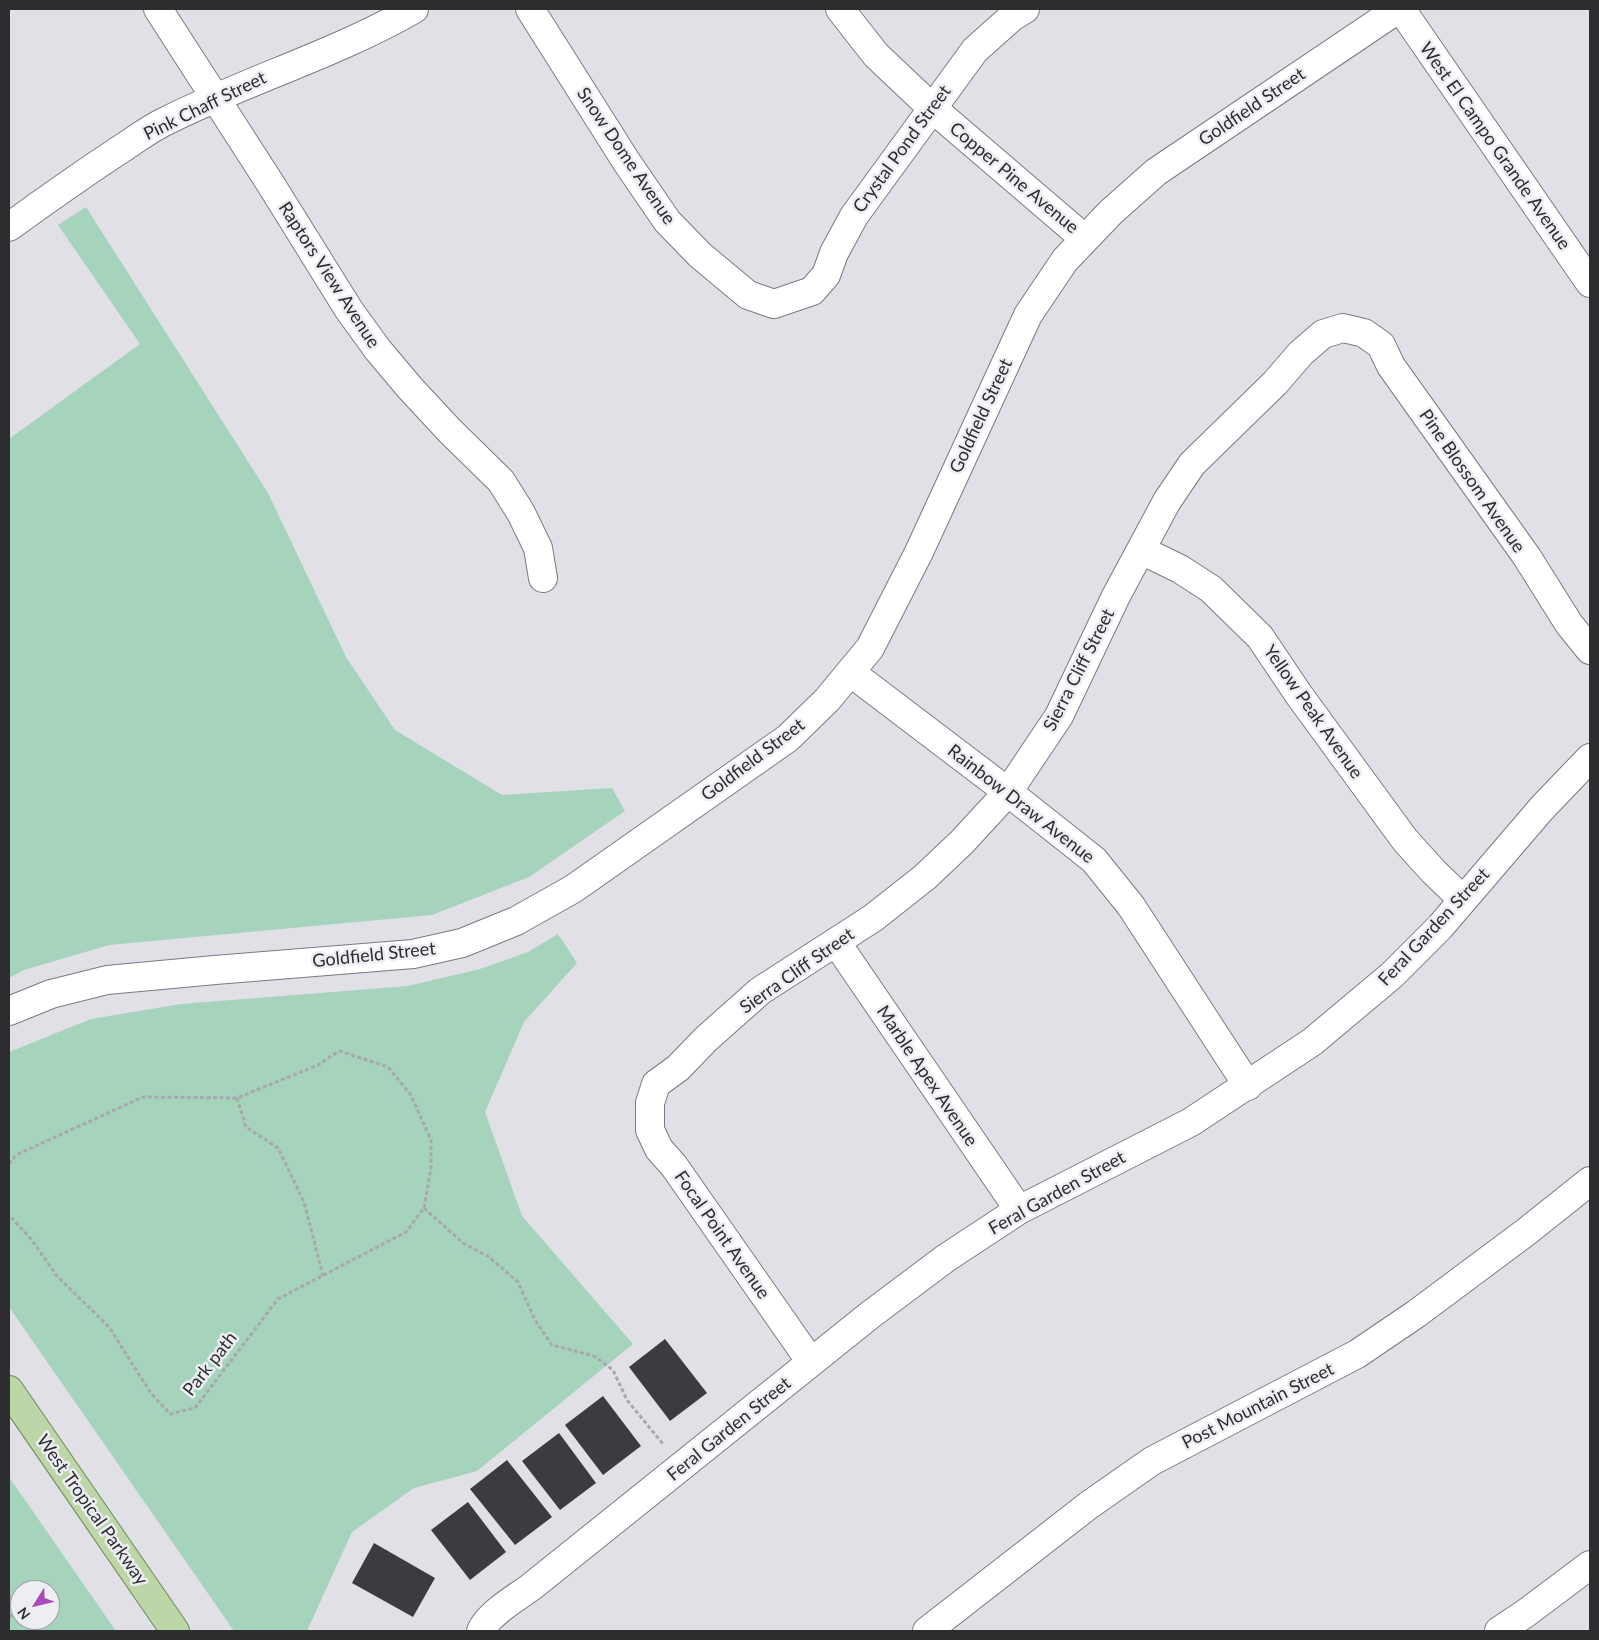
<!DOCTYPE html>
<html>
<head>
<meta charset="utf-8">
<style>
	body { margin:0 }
	#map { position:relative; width:1599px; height:1640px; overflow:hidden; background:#e0e0e6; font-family:Lato,sans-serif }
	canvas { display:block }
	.frame { position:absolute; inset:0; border:10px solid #2d2d2f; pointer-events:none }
	.north { position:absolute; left:10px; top:1580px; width:50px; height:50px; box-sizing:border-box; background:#ededf4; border:1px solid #a0a0a5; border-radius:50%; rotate:234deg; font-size:14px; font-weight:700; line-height:20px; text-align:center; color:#2d2d2f }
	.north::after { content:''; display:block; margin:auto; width:18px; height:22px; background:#a84db8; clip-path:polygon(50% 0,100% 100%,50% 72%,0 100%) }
</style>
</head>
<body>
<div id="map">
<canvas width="1599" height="1640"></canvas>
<div class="frame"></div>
<div class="north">N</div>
</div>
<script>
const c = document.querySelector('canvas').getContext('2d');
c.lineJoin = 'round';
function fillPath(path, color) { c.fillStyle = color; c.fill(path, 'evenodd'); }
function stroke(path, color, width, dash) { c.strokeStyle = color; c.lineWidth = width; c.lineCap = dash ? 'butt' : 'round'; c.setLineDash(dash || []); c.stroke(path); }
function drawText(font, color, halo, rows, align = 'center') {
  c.font = font + ' Lato,sans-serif'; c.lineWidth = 5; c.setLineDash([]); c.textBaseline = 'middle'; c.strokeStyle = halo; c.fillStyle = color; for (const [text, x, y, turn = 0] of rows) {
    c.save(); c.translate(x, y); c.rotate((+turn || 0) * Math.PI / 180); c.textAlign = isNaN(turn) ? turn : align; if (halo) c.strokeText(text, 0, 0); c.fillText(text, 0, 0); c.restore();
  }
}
fillPath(new Path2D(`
	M 86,207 L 268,493 L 346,657 L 395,730 L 502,795 L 612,788 L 625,811 L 529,877 L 432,915 L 109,945 L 24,970 L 9,978 L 9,439 L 140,344 L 58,225 Z
	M 558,934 L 577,963 L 524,1022 L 485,1112 L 522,1216 L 633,1344 L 477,1471 L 414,1488 L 352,1532 L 307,1631 L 234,1631 L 9,1307 L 9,1052 L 91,1019 L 181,1004 L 408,986 L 480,969 L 528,952 Z
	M 9,1477 L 116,1631 L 9,1631 ZM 20,1590 L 50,1590 L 50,1620 L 20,1620 Z`), '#a5d3bc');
fillPath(new Path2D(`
	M 665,1339 L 707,1393 L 670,1421 L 629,1367 Z
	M 603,1396 L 641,1446 L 603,1475 L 565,1425 Z
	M 559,1433 L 596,1483 L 560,1510 L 522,1461 Z
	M 507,1460 L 552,1517 L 515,1545 L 470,1489 Z
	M 468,1502 L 506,1552 L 470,1580 L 431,1530 Z
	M 374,1543 L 435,1578 L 413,1617 L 352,1583 Z`), '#3d3b40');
const minor = new Path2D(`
	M 158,9 L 270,183 L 349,310 L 378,350 L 410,388 L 450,431 L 501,481 L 521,513 L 538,548 L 543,578
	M 530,9 L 626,161 L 667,221 L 700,255 L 748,295 L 774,304 L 812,291 L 826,275 L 834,253 L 854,216 L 975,50 L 1012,17 L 1025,9
	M 840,9 L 876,55 L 932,108 L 1085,239
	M 1401,9 L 1590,283
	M 9,227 C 46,200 83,174 121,149 C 135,140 148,130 162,123 C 244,81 334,55 414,9
	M 1141,550 L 1180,569 L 1211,589 L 1260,637 L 1299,695 L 1405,840 L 1433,871 L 1463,900
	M 850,672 L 1008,792 L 1094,860 L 1131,906 L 1248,1086
	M 836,942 L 1019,1210
	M 9,1011 L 51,994 L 107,980 L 215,970 L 413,954 L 462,943 L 516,921 L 573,889 L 788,738 L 827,700 L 870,648 L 919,552 L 1028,315 L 1065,260 L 1111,212 L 1156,172 L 1398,9
	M 811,1362 L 674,1166 L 659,1149 L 650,1130 L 650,1103 L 656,1084 L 678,1068 L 706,1039 L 760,991 L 873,918 L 925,877 L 962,842 L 1008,792 L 1059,716 L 1116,596 L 1167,501 L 1192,464 L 1275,383 L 1301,353 L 1323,334 L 1343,328 L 1364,333 L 1381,345 L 1391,366 L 1527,557 L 1569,624 L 1590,650
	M 481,1631 C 488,1614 516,1598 531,1587 L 870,1315 L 946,1258 L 1019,1210 L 1191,1122 L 1312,1042 L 1392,975 L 1440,927 L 1542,808 L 1590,758
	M 927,1631 L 1089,1505 L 1152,1461 L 1357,1354 L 1416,1314 L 1526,1232 L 1590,1181
	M 1499,1631 L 1526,1613 L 1590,1565`);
const major = new Path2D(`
	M 9,1390 L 175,1631`);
stroke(minor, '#7a7a80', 30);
stroke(major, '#6e8957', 30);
stroke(new Path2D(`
	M 237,1098 L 246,1127 L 278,1148 L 304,1202 L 323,1276
	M 9,1164 L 16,1155 L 143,1097 L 237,1098 L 318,1065 L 339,1051 L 388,1067 L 411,1095 L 431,1140 L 431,1168 L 424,1208 L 406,1232 L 278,1299 L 195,1408 L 170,1414 L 150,1392 L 109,1327 L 57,1276 L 31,1239 L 9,1215
	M 424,1208 L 463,1243 L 489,1257 L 518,1282 L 535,1320 L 552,1345 L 594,1356 L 613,1370 L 627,1400 L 663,1444
	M 9,1595 C 13,1603 14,1612 9,1620`), '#a8a8ad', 3, [4, 2.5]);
stroke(minor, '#fff', 28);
stroke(major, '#bdd6a7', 28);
drawText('18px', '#2d2d2f', '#ededf4', [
	["Pink Chaff Street",205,106,-26],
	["Goldfield Street",1252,107,-34],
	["West El Campo Grande Avenue",1495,146,55],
	["Crystal Pond Street",902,149,-54],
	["Snow Dome Avenue",626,156,56],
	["Copper Pine Avenue",1014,178,40],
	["Raptors View Avenue",329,275,57],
	["Goldfield Street",981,416,-65],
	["Pine Blossom Avenue",1472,481,55],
	["Sierra Cliff Street",1079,670,-63],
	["Yellow Peak Avenue",1313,712,55],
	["Goldfield Street",753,760,-37],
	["Rainbow Draw Avenue",1021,804,38],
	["Feral Garden Street",1434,927,-47],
	["Goldfield Street",374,955,-6],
	["Sierra Cliff Street",797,971,-35],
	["Marble Apex Avenue",927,1076,56],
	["Feral Garden Street",1057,1193,-29],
	["Focal Point Avenue",722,1235,55],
	["Park path",210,1364,-52],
	["Post Mountain Street",1258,1406,-27],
	["Feral Garden Street",729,1429,-39],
	["West Tropical Parkway",92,1510,55]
]);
</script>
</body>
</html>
